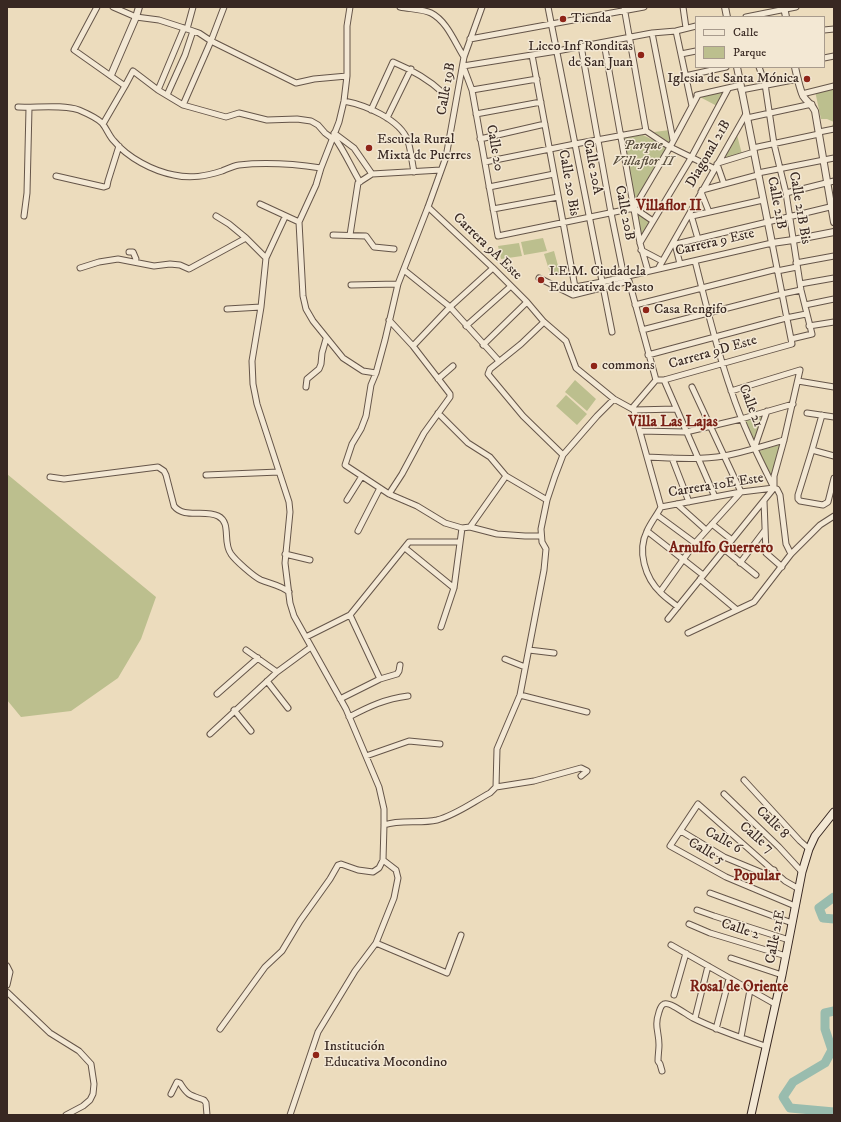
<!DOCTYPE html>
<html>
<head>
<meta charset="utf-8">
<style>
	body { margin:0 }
	#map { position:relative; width:841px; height:1122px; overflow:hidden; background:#ecdcbd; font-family:"IM FELL DW Pica",serif }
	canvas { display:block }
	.frame { position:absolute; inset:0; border:8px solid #382822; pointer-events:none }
	.legend { position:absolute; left:695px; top:16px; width:130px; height:52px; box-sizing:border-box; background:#f3e8d4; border:1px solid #a89b8d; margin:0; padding:5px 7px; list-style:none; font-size:12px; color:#382822 }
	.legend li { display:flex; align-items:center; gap:8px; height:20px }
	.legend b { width:20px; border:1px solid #a89b8d }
</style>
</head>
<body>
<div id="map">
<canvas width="841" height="1122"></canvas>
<div class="frame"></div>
<ul class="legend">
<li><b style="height:5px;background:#f3e8d4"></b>Calle</li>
<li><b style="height:11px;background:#bcbf8e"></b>Parque</li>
</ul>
</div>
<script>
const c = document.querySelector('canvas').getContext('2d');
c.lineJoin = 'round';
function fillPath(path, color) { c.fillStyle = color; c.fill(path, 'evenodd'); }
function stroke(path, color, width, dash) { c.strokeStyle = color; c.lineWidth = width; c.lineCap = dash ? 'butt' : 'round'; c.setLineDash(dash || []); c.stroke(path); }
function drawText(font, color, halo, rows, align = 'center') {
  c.font = font + ' "IM FELL DW Pica",serif'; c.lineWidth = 3; c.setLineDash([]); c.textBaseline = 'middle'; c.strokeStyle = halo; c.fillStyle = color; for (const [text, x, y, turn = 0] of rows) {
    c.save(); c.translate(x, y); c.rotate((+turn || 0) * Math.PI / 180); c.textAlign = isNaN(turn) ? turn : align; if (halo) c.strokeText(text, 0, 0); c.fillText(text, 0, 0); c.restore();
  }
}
fillPath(new Path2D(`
	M 834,87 L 834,129 L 830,129 L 834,122 L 827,119 L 821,119 L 815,91 Z
	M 725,90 L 717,106 L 698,96 Z
	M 670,130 L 671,139 L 669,142 L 654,132 Z
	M 643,135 L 667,147 L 634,205 L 623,138 Z
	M 737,135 L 742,154 L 724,159 Z
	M 635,212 L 651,221 L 640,241 Z
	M 543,238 L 547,251 L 524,255 L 521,242 Z
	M 519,243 L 522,256 L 501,259 L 498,246 Z
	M 554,251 L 560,273 L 551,276 L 544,254 Z
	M 575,380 L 596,399 L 587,411 L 565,392 Z
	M 566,395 L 587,414 L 577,425 L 556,406 Z
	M 762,416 L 755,442 L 745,421 Z
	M 782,444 L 771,481 L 756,452 Z
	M 7,474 L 156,597 L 141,639 L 118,678 L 71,711 L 21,717 L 7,700 Z`), '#bcbf8e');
stroke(new Path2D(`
	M 834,897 L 819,908 L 823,918 L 834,919
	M 834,1011 L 825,1013 L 825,1029 L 832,1050 L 825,1063 L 793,1082 L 783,1097 L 790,1108 L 834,1112`), '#99bcae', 9);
const minor = new Path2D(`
	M 97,7 L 74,50 L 125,86
	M 113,7 L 136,17 L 159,20 L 190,30 L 199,33 L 211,41 L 296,83 L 314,79 L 347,76
	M 350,7 L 347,26 L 347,76 L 344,101 L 339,122 L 321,168 L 316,185 L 299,222 L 303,296 L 306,309 L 313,321 L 343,358 L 363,371 L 376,373
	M 400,7 C 409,9 423,9 431,13 C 447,21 455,43 464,57
	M 482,7 L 464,57 L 446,157 L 428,207 L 398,284 L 385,340 L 376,373 L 371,385 L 366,416 L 361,429 L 352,444 L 345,465 L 389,494 L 417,506 L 445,523 L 462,528 L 470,527 L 497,534 L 525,536 L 541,536
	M 548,7 L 612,332
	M 624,7 L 646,131
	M 683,7 L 686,28
	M 746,17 L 796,7
	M 187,29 L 193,7
	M 824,30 L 834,29
	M 676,31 L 692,106
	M 652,33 L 673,140
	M 470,39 L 644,7
	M 604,43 L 640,243 L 648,271
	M 581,46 L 611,213 L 624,277 L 629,281 L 656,380
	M 681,54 L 696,51
	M 532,55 L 575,287 L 602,282 L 772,243 L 792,344 L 664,380 L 656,380 L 633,407 L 661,507 C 657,515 651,522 647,531 C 637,551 645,578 661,593 C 666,598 672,602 678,607
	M 824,58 L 834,56
	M 759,67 L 765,84 L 774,144 L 786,193 L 801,290 L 812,334 L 791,339
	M 685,76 L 726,67
	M 158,90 L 184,28
	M 472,90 L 537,79
	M 741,90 L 798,79
	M 802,94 L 834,86
	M 167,95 L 185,55 L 193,31
	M 697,95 L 741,85
	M 344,101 C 365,105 400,119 408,141 C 411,151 412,162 414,172
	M 183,105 L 211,41 L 224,7
	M 18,107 C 35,108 63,104 79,110 C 86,113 97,118 102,123 C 107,129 109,136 114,141 C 128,158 153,171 174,175 C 191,179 206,176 222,171 C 227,169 233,166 239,165 C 267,162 294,164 321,168
	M 371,110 L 393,62 C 412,70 427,78 442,92
	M 476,114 L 541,102
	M 387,118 L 411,69
	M 747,118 L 812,104
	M 103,124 L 125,86 L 133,71 L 158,90 L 183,105 L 226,117 L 239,113 L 267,120 L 297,119 L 311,121 L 318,125 L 325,133 L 333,139
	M 819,132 L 834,129
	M 334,133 L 354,148 L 372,174
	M 334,137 C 344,150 351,167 360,182
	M 480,139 L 545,124
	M 753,148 L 819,134
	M 485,162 L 575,144 L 646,131 L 670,147 L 715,169
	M 718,163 L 754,152
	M 717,164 L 724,184
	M 758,173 L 834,158
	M 56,176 L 104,187 L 107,186 L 108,181 L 119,146
	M 489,187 L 554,174
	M 702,190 L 758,175
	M 701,192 L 709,212
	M 786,193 L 834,181
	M 260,204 L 299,222
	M 428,207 L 493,268 L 527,302 L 544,322 L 566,341 L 576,368 L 614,399 L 634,410
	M 634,208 L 498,236 L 472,90 L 463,66 L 557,51 L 652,33 L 676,31 L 696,26
	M 634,208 L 670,147 L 698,95
	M 634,208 L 653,221
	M 493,209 L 558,197
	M 691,215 L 698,239
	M 24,216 L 27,193 L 29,108
	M 216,216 L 229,224 L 246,238
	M 692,216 L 763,200
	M 285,217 L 266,258 L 261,307 L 252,361 L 253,384 L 257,404 L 289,502 L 290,512 L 285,563 L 290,603 L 294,616 L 346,709 L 379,787 L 384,809 L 384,825 L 383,860 L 396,870 L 398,878 L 394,898 L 376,943 L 355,971 L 318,1032 L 290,1115
	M 333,235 L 366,236 L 374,247 L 394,249
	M 350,235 L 358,183 L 372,174 L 441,170
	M 640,243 L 691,158 L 728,89
	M 675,244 L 680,264
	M 672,245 L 834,206
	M 641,250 L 662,261
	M 129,252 L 133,252 L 136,259 L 135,262
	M 695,261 C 706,304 716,348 731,390 C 742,424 758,456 774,488 L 777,489 L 780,495 L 786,544 L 791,554
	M 796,263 L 834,256
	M 80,268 L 99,262 L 118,259 L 154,266 L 170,264 L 180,265 L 189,269 L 246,238 L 266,258
	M 658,269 L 746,114
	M 404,270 L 450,307 L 499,361
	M 777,271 L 797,267
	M 539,278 L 573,295 L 629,281
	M 800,284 L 834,278
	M 351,285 L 398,284
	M 635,305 L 777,269
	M 805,305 L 834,299
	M 227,309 L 261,307
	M 389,320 L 413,346 L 450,394 L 450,397 L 424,433 L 402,474 L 389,494
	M 544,322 L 521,344 L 490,369 L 488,374 L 523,416 L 563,455
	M 466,326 L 511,286
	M 809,326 L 834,322
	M 642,330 L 782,294 L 801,290
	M 483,345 L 527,302
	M 413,346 L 450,307 L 493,268
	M 648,355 L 786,318 L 806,314
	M 438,379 L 453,366
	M 664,380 L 715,497
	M 798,381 L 834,387
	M 306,387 L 307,379 L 319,369 L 321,364 L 322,353 L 326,339
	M 634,410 L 676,409
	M 438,413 L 468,443 L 490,457 L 506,476 L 547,500
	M 807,413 L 834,417
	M 822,415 L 812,450 L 798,495 L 798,499 L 800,501 L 823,505 L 828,502 L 834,478
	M 640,431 L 686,432 L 741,419 L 793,404
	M 754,449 L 767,411
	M 812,450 L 834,456
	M 647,457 C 673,458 699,460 724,456 C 745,452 764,446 784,440
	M 672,458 L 689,502
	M 206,475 L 279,472
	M 50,477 L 64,479 L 158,467 L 164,471 L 166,475 L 174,506 C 184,519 204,509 218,516 C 232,523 222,542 231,554 C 235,560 254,577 261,580 C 271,584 280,585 289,592
	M 347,500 L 362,476
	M 764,501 L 766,553 L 782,567
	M 677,504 L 706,530
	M 661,507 L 741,492 L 774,488
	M 657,515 L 695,543
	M 712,524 L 732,540
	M 470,527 L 506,476
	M 358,531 L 380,488
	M 647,531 L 703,575
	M 405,548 L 454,588
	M 724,549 L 756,575
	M 285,554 L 310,560
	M 740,563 L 765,530
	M 700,579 L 737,610
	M 660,592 L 695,543 L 741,492 L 692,387
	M 350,615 L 380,679
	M 668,619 L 774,488 L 774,476 L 784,440 L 800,370 L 731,391
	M 441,627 L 454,588 L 462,528
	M 688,633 L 754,602 L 791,554 L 820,525 L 834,516
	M 306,637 L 350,615 L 409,542 L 459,542
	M 246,650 L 277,672
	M 529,650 L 554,653
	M 505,659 L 525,667
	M 267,681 L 288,708
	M 217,694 L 258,658
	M 520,695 L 587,712
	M 340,699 L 380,679 L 397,674 L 399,671 L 400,665
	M 234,710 L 251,731
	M 349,717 C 370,706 385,699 408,696
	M 210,734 L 277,672 L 311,647
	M 366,756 L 409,741 L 440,744
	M 744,780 L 800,841 L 809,849
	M 496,787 L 534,781 L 581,768 L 587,771 L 581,776
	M 724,794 L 779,847 L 802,872
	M 384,825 C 401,819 420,824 437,820 C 456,815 473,802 490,793 L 496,787 L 497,749 L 520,695 L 544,570 L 546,549 L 542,542 L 541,529 L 547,500 L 555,476 L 563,455 L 597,416 L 614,399
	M 681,831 L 724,857 L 770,876 L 774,870
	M 710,893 L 792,923
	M 795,906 L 726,877 L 670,846 L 698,804 L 785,881 L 799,889
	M 697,910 L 714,916 L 789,940
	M 689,924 L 710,933 L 786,956
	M 376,943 L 447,973 L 461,935
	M 671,945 L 775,1004
	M 731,958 L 782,975
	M 7,966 L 10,972 L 7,985
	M 7,992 L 50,1033 L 79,1051 L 91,1064 L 94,1084 L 93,1094 L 90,1100 L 83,1106 L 66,1115
	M 674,995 L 686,953
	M 695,1018 L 708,966
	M 220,1029 L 265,967 L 282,951 L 300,921 L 330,879 L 338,865 L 341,864 L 358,870 L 373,872 L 379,868 L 383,860
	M 716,1029 L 729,979
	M 741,1037 L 750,990
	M 662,1071 L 660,1064 L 658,1061 C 658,1055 659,1050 659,1045 C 659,1031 654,1027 659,1012 C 660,1009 661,1005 664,1004 C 669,1001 687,1015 693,1018 C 717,1030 741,1038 765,1046
	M 171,1094 L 177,1082 L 180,1083 C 188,1096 190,1095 204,1100 L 206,1103 L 207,1115`);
const tertiary = new Path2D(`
	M 725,7 L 727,17
	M 784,7 L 786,17
	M 737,67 L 772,243 L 793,240 L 834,232
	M 795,67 C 797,76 799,87 803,96 C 807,102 812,104 815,111 L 834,222
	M 111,75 L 136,17 L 139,7`);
const secondary = new Path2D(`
	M 751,1115 L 782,975 L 802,872 L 809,849 L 815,836 L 834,812`);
stroke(minor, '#655549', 7);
stroke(tertiary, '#655549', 8);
stroke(secondary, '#382822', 9);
stroke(minor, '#f3e8d4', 5);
stroke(tertiary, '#f3e8d4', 6);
stroke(secondary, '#f3e8d4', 7);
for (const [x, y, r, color] of [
	[563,19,4,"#8f2418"],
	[641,55,4,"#8f2418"],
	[807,79,4,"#8f2418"],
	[369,148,4,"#8f2418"],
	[541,280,4,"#8f2418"],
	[646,310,4,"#8f2418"],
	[594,366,4,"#8f2418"],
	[316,1055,4,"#8f2418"]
]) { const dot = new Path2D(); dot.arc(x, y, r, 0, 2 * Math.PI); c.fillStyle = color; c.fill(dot); stroke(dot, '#f3e8d4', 1.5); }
drawText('14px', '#382822', '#f3e8d4', [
	["Tienda",571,19],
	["Liceo Inf Ronditas",633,47,"right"],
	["de San Juan",633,63,"right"],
	["Iglesia de Santa Mónica",799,79,"right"],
	["Escuela Rural",377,140],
	["Mixta de Puerres",377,156],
	["I.E.M. Ciudadela",549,272],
	["Educativa de Pasto",549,288],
	["Casa Rengifo",654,310],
	["commons",602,366],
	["Institución",324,1047],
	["Educativa Mocondino",324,1063]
], 'left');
drawText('14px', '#382822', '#f3e8d4', [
	["Calle 19B",447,89,-80],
	["Calle 20",494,148,80],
	["Diagonal 21B",709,154,-60],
	["Calle 20A",592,167,79],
	["Calle 20 Bis",568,183,80],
	["Calle 21B",776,203,79],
	["Calle 21B Bis",799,208,80],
	["Calle 20B",624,213,79],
	["Carrera 9 Este",715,243,-13],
	["Carrera 9A Este",487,247,44],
	["Carrera 9D Este",713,353,-16],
	["Calle 21",750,406,69],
	["Carrera 10E Este",716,486,-9],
	["Calle 8",772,823,44],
	["Calle 7",756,838,41],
	["Calle 6",723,841,29],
	["Calle 5",706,852,30],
	["Calle 2",740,930,18],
	["Calle 21E",776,937,-79]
]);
drawText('italic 14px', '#594e3d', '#f3e8d4', [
	["Parque",643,146],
	["Villaflor II",643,162]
]);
drawText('bold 15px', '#7a1f14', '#f3e8d4', [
	["Villaflor II",669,207],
	["Villa Las Lajas",673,423],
	["Arnulfo Guerrero",721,549],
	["Popular",757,877],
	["Rosal de Oriente",739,988]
]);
</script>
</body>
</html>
